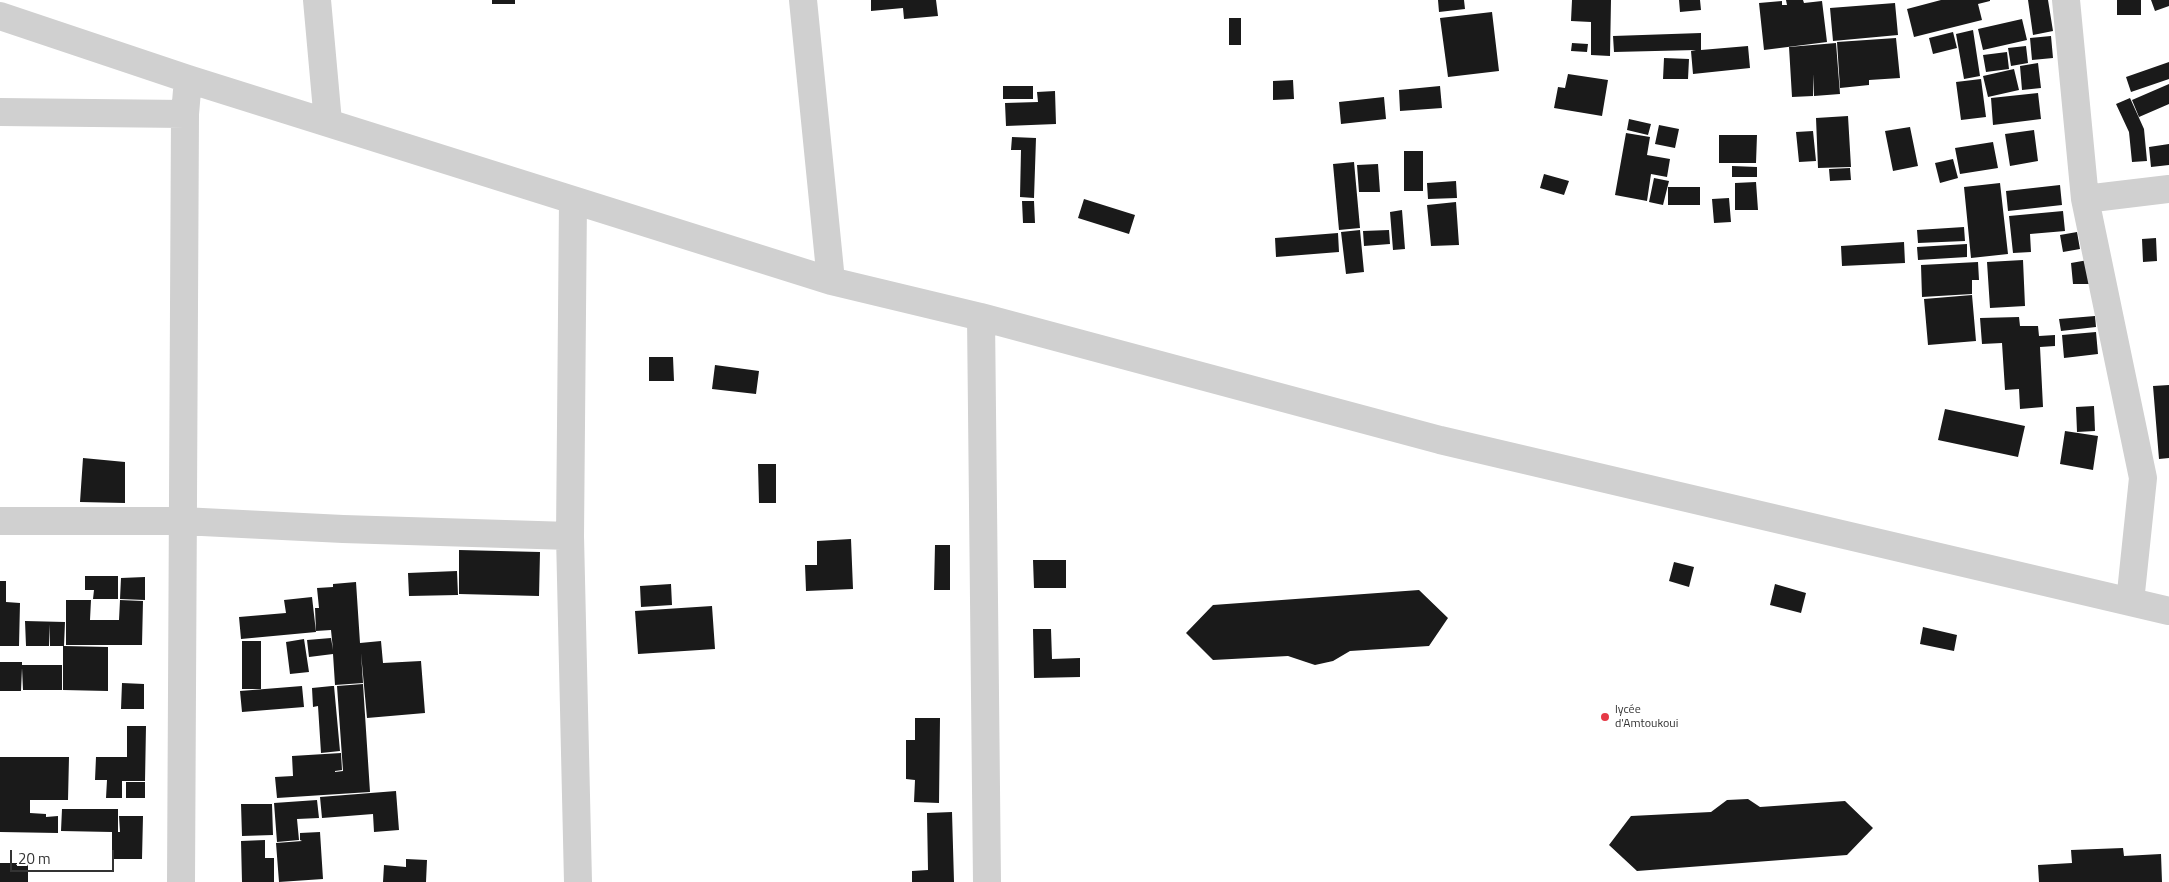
<!DOCTYPE html>
<html>
<head>
<meta charset="utf-8">
<style>
	body { margin:0 }
	#map { position:relative; width:2169px; height:882px; overflow:hidden; background:#fff; font-family:"Titillium Web",sans-serif }
	canvas { display:block }
	.scale { position:absolute; left:10px; top:850px; width:104px; height:22px; box-sizing:border-box; border:2px solid #333; border-top:0; padding-left:6px; font-size:15px; line-height:18px; white-space:nowrap; color:#333; -webkit-text-stroke:4px #fff; paint-order:stroke }
</style>
</head>
<body>
<div id="map">
<canvas width="2169" height="882"></canvas>
<div class="scale">20 m</div>
</div>
<script>
const c = document.querySelector('canvas').getContext('2d');
c.lineJoin = 'round';
function fillPath(path, color) { c.fillStyle = color; c.fill(path, 'evenodd'); }
function stroke(path, color, width, dash) { c.strokeStyle = color; c.lineWidth = width; c.lineCap = dash ? 'butt' : 'round'; c.setLineDash(dash || []); c.stroke(path); }
function drawText(font, color, halo, rows, align = 'center') {
  c.font = font + ' "Titillium Web",sans-serif'; c.lineWidth = 5; c.setLineDash([]); c.textBaseline = 'middle'; c.strokeStyle = halo; c.fillStyle = color; for (const [text, x, y, turn = 0] of rows) {
    c.save(); c.translate(x, y); c.rotate((+turn || 0) * Math.PI / 180); c.textAlign = isNaN(turn) ? turn : align; if (halo) c.strokeText(text, 0, 0); c.fillText(text, 0, 0); c.restore();
  }
}
fillPath(new Path2D(`
	M 492,0 L 515,0 L 515,4 L 492,4 Z
	M 871,0 L 936,0 L 938,16 L 904,19 L 903,8 L 871,11 Z
	M 1438,0 L 1464,0 L 1465,9 L 1439,12 Z
	M 1572,0 L 1611,0 L 1610,56 L 1591,55 L 1591,22 L 1571,21 Z
	M 1679,0 L 1700,0 L 1701,10 L 1680,12 Z
	M 1786,0 L 1803,0 L 1804,3 L 1822,1 L 1827,42 L 1764,50 L 1759,3 L 1782,1 L 1782,5 L 1787,5 Z
	M 1941,0 L 1990,0 L 1990,1 L 1978,4 L 1982,20 L 1914,37 L 1907,9 Z
	M 2028,0 L 2048,0 L 2053,31 L 2033,35 Z
	M 2117,0 L 2141,0 L 2141,15 L 2117,15 Z
	M 2151,0 L 2169,0 L 2169,6 L 2155,11 Z
	M 1895,3 L 1898,35 L 1833,41 L 1830,8 Z
	M 1492,12 L 1499,71 L 1448,77 L 1440,18 Z
	M 1229,18 L 1241,18 L 1241,45 L 1229,45 Z
	M 2022,19 L 2027,40 L 1983,50 L 1978,29 Z
	M 1973,30 L 1980,76 L 1964,79 L 1956,34 Z
	M 1953,32 L 1957,48 L 1933,54 L 1929,38 Z
	M 1701,33 L 1701,50 L 1748,46 L 1750,68 L 1693,74 L 1691,51 L 1696,50 L 1614,52 L 1613,36 Z
	M 2051,36 L 2053,58 L 2032,60 L 2030,38 Z
	M 1896,38 L 1900,78 L 1869,80 L 1869,85 L 1840,88 L 1837,42 Z
	M 1572,43 L 1588,44 L 1587,52 L 1571,51 Z
	M 1836,43 L 1840,94 L 1814,96 L 1813,74 L 1813,96 L 1792,97 L 1789,47 Z
	M 2026,46 L 2028,63 L 2011,66 L 2008,48 Z
	M 2007,52 L 2009,69 L 1986,72 L 1983,55 Z
	M 1664,58 L 1689,59 L 1688,79 L 1663,79 Z
	M 2169,62 L 2169,79 L 2131,92 L 2126,77 Z
	M 2038,63 L 2041,88 L 2022,90 L 2020,66 Z
	M 2014,69 L 2019,90 L 1988,97 L 1983,76 Z
	M 1568,74 L 1608,80 L 1602,116 L 1554,108 L 1558,87 L 1565,88 Z
	M 1981,79 L 1986,117 L 1961,120 L 1956,82 Z
	M 1293,80 L 1294,99 L 1273,100 L 1273,81 Z
	M 2169,84 L 2169,104 L 2139,117 L 2132,100 Z
	M 1003,86 L 1033,86 L 1033,99 L 1003,99 Z
	M 1440,86 L 1442,108 L 1400,111 L 1399,90 Z
	M 1055,91 L 1056,124 L 1006,126 L 1005,103 L 1038,102 L 1037,92 Z
	M 2038,93 L 2041,119 L 1993,125 L 1991,98 Z
	M 1384,97 L 1386,119 L 1341,124 L 1339,102 Z
	M 2130,98 L 2144,129 L 2147,161 L 2132,162 L 2129,132 L 2116,104 Z
	M 1848,116 L 1851,167 L 1818,168 L 1816,118 Z
	M 1629,119 L 1651,124 L 1648,135 L 1627,130 Z
	M 1659,125 L 1679,129 L 1675,148 L 1655,144 Z
	M 1910,127 L 1918,166 L 1893,171 L 1885,131 Z
	M 2034,130 L 2038,161 L 2010,166 L 2005,134 Z
	M 1813,131 L 1816,161 L 1799,162 L 1796,132 Z
	M 1626,133 L 1650,137 L 1647,155 L 1670,159 L 1667,177 L 1651,174 L 1647,201 L 1615,195 Z
	M 1719,135 L 1757,135 L 1756,163 L 1719,163 Z
	M 1012,137 L 1036,138 L 1034,198 L 1020,197 L 1021,150 L 1011,150 Z
	M 1993,142 L 1998,168 L 1960,174 L 1955,148 Z
	M 2169,144 L 2169,165 L 2151,167 L 2149,147 Z
	M 1404,151 L 1423,151 L 1423,191 L 1404,191 Z
	M 1953,159 L 1958,178 L 1940,183 L 1935,163 Z
	M 1354,162 L 1360,228 L 1339,230 L 1333,164 Z
	M 1378,164 L 1380,192 L 1359,192 L 1357,165 Z
	M 1732,166 L 1757,167 L 1757,177 L 1732,177 Z
	M 1850,168 L 1851,180 L 1830,181 L 1829,169 Z
	M 1544,174 L 1569,181 L 1564,195 L 1540,188 Z
	M 1654,178 L 1669,181 L 1663,205 L 1649,202 Z
	M 1456,181 L 1457,198 L 1428,199 L 1427,183 Z
	M 1756,182 L 1758,210 L 1735,210 L 1735,183 Z
	M 2000,183 L 2008,254 L 1971,258 L 1964,187 Z
	M 2060,185 L 2062,205 L 2008,211 L 2006,191 Z
	M 1668,187 L 1700,187 L 1700,205 L 1668,205 Z
	M 1729,198 L 1731,222 L 1714,223 L 1712,199 Z
	M 1084,199 L 1135,215 L 1129,234 L 1078,218 Z
	M 1022,201 L 1034,201 L 1035,223 L 1023,223 Z
	M 1456,202 L 1459,245 L 1431,246 L 1427,205 Z
	M 1402,210 L 1405,249 L 1393,250 L 1390,212 Z
	M 2063,211 L 2065,231 L 2030,234 L 2031,252 L 2013,253 L 2009,216 Z
	M 1964,227 L 1965,241 L 1918,243 L 1917,230 Z
	M 1360,230 L 1364,272 L 1346,274 L 1341,232 Z
	M 1389,230 L 1390,244 L 1364,246 L 1363,231 Z
	M 2077,232 L 2080,249 L 2063,252 L 2060,235 Z
	M 1338,233 L 1339,252 L 1276,257 L 1275,238 Z
	M 2156,238 L 2157,261 L 2143,262 L 2142,239 Z
	M 1904,242 L 1905,263 L 1842,266 L 1841,246 Z
	M 1967,244 L 1967,257 L 1918,260 L 1917,247 Z
	M 2023,260 L 2025,306 L 1990,308 L 1987,262 Z
	M 2088,260 L 2090,284 L 2073,284 L 2071,263 Z
	M 1978,262 L 1979,280 L 1972,280 L 1972,294 L 1922,297 L 1921,265 Z
	M 1972,295 L 1976,341 L 1928,345 L 1924,299 Z
	M 2095,316 L 2096,327 L 2061,331 L 2059,319 Z
	M 2019,317 L 2020,326 L 2038,326 L 2039,336 L 2055,335 L 2055,346 L 2040,347 L 2043,407 L 2020,409 L 2019,389 L 2005,390 L 2002,343 L 1982,344 L 1980,318 Z
	M 2096,332 L 2098,354 L 2064,358 L 2062,335 Z
	M 649,357 L 673,357 L 674,381 L 649,381 Z
	M 715,365 L 759,371 L 756,394 L 712,389 Z
	M 2169,385 L 2169,458 L 2159,459 L 2153,386 Z
	M 2094,406 L 2095,431 L 2077,432 L 2076,407 Z
	M 1945,409 L 2025,426 L 2018,457 L 1938,440 Z
	M 2065,431 L 2098,436 L 2093,470 L 2060,464 Z
	M 83,458 L 125,462 L 125,503 L 80,502 Z
	M 758,464 L 776,464 L 776,503 L 759,503 Z
	M 851,539 L 853,589 L 806,591 L 805,565 L 817,565 L 817,541 Z
	M 935,545 L 950,545 L 950,590 L 934,590 Z
	M 459,550 L 540,552 L 539,596 L 459,594 Z
	M 1033,560 L 1066,560 L 1066,588 L 1034,588 Z
	M 1674,562 L 1694,567 L 1689,587 L 1669,581 Z
	M 457,571 L 458,595 L 409,596 L 408,573 Z
	M 85,576 L 118,576 L 118,599 L 93,599 L 94,590 L 85,590 Z
	M 145,577 L 145,600 L 120,599 L 121,578 Z
	M 0,581 L 6,581 L 6,602 L 20,603 L 19,646 L 0,646 Z
	M 356,582 L 360,643 L 381,641 L 383,663 L 421,661 L 425,713 L 367,718 L 361,653 L 363,683 L 335,685 L 333,654 L 309,657 L 307,640 L 331,638 L 333,650 L 331,630 L 316,631 L 315,608 L 319,608 L 317,588 L 333,587 L 333,584 Z
	M 671,584 L 672,605 L 641,607 L 640,586 Z
	M 1775,584 L 1806,593 L 1801,613 L 1770,605 Z
	M 1419,590 L 1448,618 L 1429,646 L 1350,651 L 1333,661 L 1315,665 L 1288,656 L 1213,660 L 1186,633 L 1213,605 Z
	M 312,597 L 316,632 L 241,639 L 239,617 L 286,613 L 284,600 Z
	M 66,600 L 91,600 L 90,620 L 119,620 L 120,600 L 143,601 L 142,645 L 66,645 Z
	M 712,606 L 715,649 L 638,654 L 635,611 Z
	M 25,621 L 65,622 L 64,646 L 108,647 L 108,691 L 63,690 L 63,646 L 50,646 L 50,624 L 49,646 L 26,646 Z
	M 1923,627 L 1957,635 L 1954,651 L 1920,644 Z
	M 1033,629 L 1051,629 L 1052,659 L 1080,658 L 1080,677 L 1034,678 Z
	M 304,639 L 309,672 L 290,674 L 286,642 Z
	M 242,641 L 261,641 L 261,689 L 242,689 Z
	M 0,662 L 22,662 L 22,665 L 62,665 L 62,690 L 23,690 L 22,668 L 21,691 L 0,691 Z
	M 122,683 L 144,684 L 144,709 L 121,709 Z
	M 363,684 L 370,792 L 277,798 L 275,777 L 293,776 L 292,756 L 341,753 L 342,770 L 335,771 L 335,772 L 343,771 L 337,686 Z
	M 302,686 L 304,707 L 242,712 L 240,691 Z
	M 332,686 L 334,686 L 340,751 L 321,753 L 318,706 L 313,707 L 312,688 Z
	M 915,718 L 940,718 L 939,803 L 914,802 L 915,780 L 906,779 L 906,740 L 915,740 Z
	M 127,726 L 146,726 L 145,781 L 122,781 L 122,798 L 106,798 L 107,780 L 95,780 L 96,757 L 127,757 Z
	M 0,757 L 69,757 L 68,800 L 30,800 L 30,813 L 46,814 L 46,817 L 58,816 L 58,833 L 0,832 Z
	M 126,782 L 145,782 L 145,798 L 126,798 Z
	M 396,791 L 399,830 L 374,832 L 373,814 L 322,818 L 320,797 Z
	M 1748,799 L 1760,807 L 1845,801 L 1873,828 L 1847,855 L 1637,871 L 1609,845 L 1631,816 L 1711,812 L 1727,800 Z
	M 317,800 L 319,818 L 297,819 L 299,840 L 277,842 L 274,803 Z
	M 241,804 L 272,804 L 273,835 L 242,836 Z
	M 62,809 L 118,809 L 118,832 L 120,832 L 119,816 L 143,816 L 142,859 L 112,859 L 112,832 L 61,831 Z
	M 952,812 L 954,882 L 912,882 L 912,871 L 928,870 L 927,813 Z
	M 320,832 L 323,879 L 279,882 L 276,843 L 302,841 L 300,840 L 300,833 Z
	M 265,840 L 265,858 L 274,858 L 274,882 L 242,882 L 241,841 Z
	M 2123,848 L 2124,856 L 2161,854 L 2162,882 L 2039,882 L 2038,865 L 2072,863 L 2071,850 Z
	M 406,859 L 427,860 L 426,882 L 383,882 L 384,865 L 406,867 Z
	M 0,863 L 28,863 L 28,882 L 0,882 Z`), '#1a1a1a');
stroke(new Path2D(`
	M 317,0 L 328,122
	M 803,0 L 831,281
	M 2066,0 L 2085,199 L 2143,478 L 2130,602
	M 0,16 L 188,79 L 831,281 L 981,317 L 1440,440 L 2169,611
	M 0,112 L 185,114
	M 2085,199 L 2169,189
	M 573,201 L 570,536 L 578,882
	M 981,317 L 987,882
	M 0,521 L 182,521 L 343,529 L 570,536
	M 181,882 L 185,114 L 188,79`), '#d0d0d0', 28);
for (const [x, y, r, color] of [
	[1605,717,5,"#e63946"]
]) { const dot = new Path2D(); dot.arc(x, y, r, 0, 2 * Math.PI); c.fillStyle = color; c.fill(dot); stroke(dot, '#fff', 2); }
drawText('12px', '#333', '#fff', [
	["lycée",1615,710],
	["d'Amtoukoui",1615,724]
], 'left');
</script>
</body>
</html>
